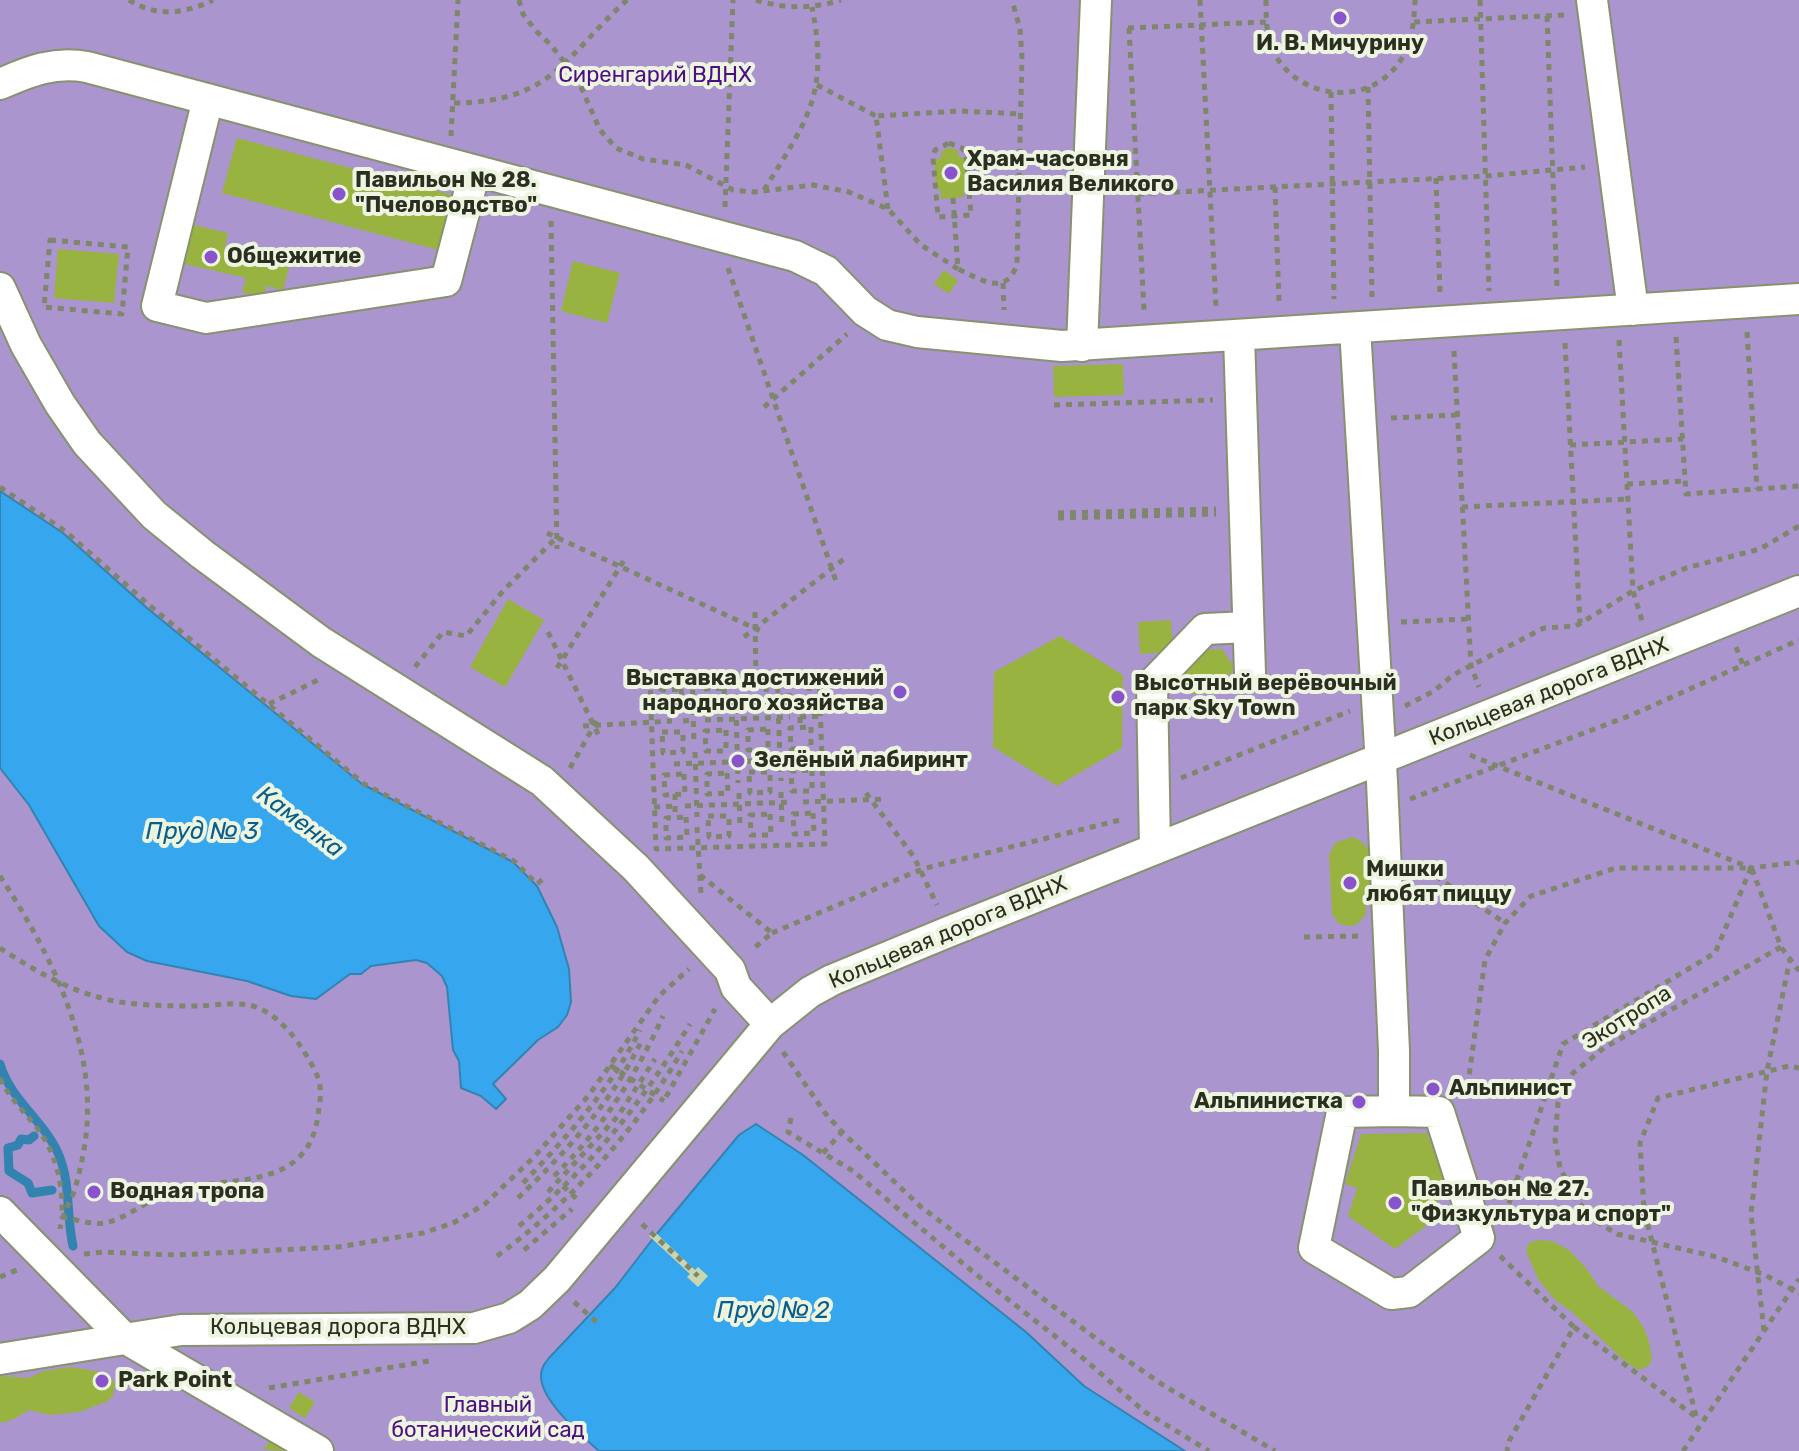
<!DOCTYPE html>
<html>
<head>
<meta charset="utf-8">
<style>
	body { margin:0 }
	canvas { display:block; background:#cad6af }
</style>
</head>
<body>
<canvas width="1799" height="1451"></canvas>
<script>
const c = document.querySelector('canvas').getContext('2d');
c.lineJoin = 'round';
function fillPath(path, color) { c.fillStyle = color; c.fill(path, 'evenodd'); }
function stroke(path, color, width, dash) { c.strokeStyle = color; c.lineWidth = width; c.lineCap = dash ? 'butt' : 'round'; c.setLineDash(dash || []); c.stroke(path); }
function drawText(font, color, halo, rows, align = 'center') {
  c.font = font + ' Rubik,sans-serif'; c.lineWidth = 8; c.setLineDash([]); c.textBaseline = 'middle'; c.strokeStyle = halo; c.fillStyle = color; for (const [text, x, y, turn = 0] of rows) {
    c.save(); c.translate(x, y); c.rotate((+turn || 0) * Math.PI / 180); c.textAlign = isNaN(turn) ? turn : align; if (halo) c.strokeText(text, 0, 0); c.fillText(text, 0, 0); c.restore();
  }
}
fillPath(new Path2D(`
	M 0,0 L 1799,0 L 1799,1451 L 0,1451 Z`), '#aa95cf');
const water = new Path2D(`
	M 0,491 L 63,533 L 147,608 L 362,784 L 513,862 L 537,886 L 557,927 L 569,969 L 571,1002 L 567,1015 L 558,1027 L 538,1040 L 493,1084 L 506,1099 L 496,1109 L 481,1096 L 461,1088 L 459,1061 L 453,1050 L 447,987 L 442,976 L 427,963 L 416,960 L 371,966 L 361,974 L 350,974 L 316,999 L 291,996 L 247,981 L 147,961 L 127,952 L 99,926 L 29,805 L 0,768 Z
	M 756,1124 L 803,1155 L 1026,1332 L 1084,1386 L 1185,1451 L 599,1451 C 581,1435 540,1400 541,1375 C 541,1368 545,1363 549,1358 L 615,1288 L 655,1236 L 739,1135 Z`);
fillPath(water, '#36a7ee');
stroke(water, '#3383b0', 2);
fillPath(new Path2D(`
	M 654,1231 L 695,1270 L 698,1267 L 708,1276 L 698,1287 L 687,1277 L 690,1274 L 649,1236 Z`), '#cad6af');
stroke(new Path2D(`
	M 0,1064 C 10,1099 43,1120 58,1153 C 71,1182 66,1215 73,1246
	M 34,1136 L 29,1140 L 21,1139 L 18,1145 L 8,1148 L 9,1171 L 28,1183 L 32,1193 L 52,1190`), '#3383b0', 9);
fillPath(new Path2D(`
	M 237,138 L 456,196 L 442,251 L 222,193 Z
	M 950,147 L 957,150 L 960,158 L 965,157 L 967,187 L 964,188 L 964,197 L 941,199 L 940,189 L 936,190 L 934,159 L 940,159 L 942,151 Z
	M 186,223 L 228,233 L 224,252 L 289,267 L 283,290 L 266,286 L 264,297 L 242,292 L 246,278 L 176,262 Z
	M 58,249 L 119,254 L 114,303 L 54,298 Z
	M 573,261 L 620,273 L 607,323 L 561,311 Z
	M 944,270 L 958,280 L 949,294 L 934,284 Z
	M 1123,364 L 1124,395 L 1054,397 L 1053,366 Z
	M 508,599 L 544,620 L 505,687 L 470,667 Z
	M 1171,620 L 1173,652 L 1140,654 L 1138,622 Z
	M 1060,636 L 1123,675 L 1122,748 L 1057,786 L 993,747 L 994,672 Z
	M 1222,649 L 1234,667 L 1223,687 L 1212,694 L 1190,694 L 1179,675 L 1200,650 Z
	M 1352,837 L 1360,840 L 1368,849 L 1371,875 L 1365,916 L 1356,925 L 1349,926 L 1339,924 L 1332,914 L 1329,855 L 1335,843 Z
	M 1421,1133 L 1427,1133 L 1446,1187 L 1434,1191 L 1442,1214 L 1395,1249 L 1348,1216 L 1357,1188 L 1345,1184 L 1361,1134 Z
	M 1538,1240 L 1552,1241 L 1569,1250 L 1587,1269 L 1598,1286 L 1633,1312 L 1644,1328 L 1649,1342 L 1652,1359 L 1649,1365 L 1643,1369 L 1637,1369 L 1627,1363 L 1572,1312 L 1555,1300 L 1538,1279 L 1526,1251 L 1529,1243 Z
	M 71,1367 L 107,1373 L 115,1383 L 113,1396 L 106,1402 L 79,1412 L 50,1415 L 29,1410 L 12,1420 L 0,1423 L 0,1376 L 28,1378 L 44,1371 Z
	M 299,1392 L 315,1402 L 305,1418 L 289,1408 Z
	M 273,1435 L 290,1445 L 287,1451 L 264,1450 Z`), '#99b341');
const minor = new Path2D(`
	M 1592,0 L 1633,310
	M 0,84 C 30,71 54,61 87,67 L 795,256 L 826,271 L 865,311 L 887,325 L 917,332 L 1062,346 L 1799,299
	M 208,99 L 157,306 L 206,318 L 446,281 L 475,171
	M 0,288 L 26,345 L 60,404 L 87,443 L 154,515 L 202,554 L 321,642 L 542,781 L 636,868 L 730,970 L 736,987 L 770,1024
	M 1355,328 L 1382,782 L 1394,1051 L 1394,1111
	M 1239,336 L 1250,673
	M 1082,346 L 1096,0
	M 1155,848 L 1152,684 L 1205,629 L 1248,627
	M 1394,1111 L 1439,1112 L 1479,1238 L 1409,1292 L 1391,1294 L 1314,1248 L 1342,1112 Z
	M 0,1212 L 123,1337 L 318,1451
	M 0,1359 L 181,1330 L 474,1328 L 509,1318 L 530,1305 L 557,1279 L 770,1024 L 810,992 L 832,980 L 948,932 L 1799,591`);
stroke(minor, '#88926e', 34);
stroke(new Path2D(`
	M 129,0 C 155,17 186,14 213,0
	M 519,0 L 523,14 L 535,30 L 550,44 L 577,78 L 600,130 L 616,148 L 643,159 L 686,165 L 733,190 L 754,192 L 813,185 L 849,192 L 888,209 L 921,245 L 958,269
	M 756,0 C 785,9 812,9 841,0
	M 1200,0 L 1216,307
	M 1266,0 C 1266,14 1266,29 1270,43 C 1288,97 1364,111 1398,64 C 1412,45 1414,23 1415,0
	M 1480,0 L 1489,291
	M 1547,16 L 1557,287
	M 1414,22 L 1565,15
	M 1128,28 L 1267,22
	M 1129,28 L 1144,310
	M 817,85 L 876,116
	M 1368,87 L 1372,298
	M 1331,92 L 1334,299
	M 454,103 C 553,102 563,58 627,0
	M 451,136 L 458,0
	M 949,143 L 962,148 L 966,154 L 971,215 L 938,217 L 933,158 L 935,150 Z
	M 1436,178 L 1440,293
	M 1275,187 L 1279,302
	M 764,190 C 808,119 829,94 812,7
	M 1138,194 L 1486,176 L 1585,167
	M 953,198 L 958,269 C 982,280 1006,297 1017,264 L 1022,57 L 1020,29 L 1012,0
	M 725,207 L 733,0
	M 888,209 L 876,116 L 960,111 L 1021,114
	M 551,221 L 557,549
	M 50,240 L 128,247 L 122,314 L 44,307 Z
	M 728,268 L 837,584
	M 1003,283 L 1004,310
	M 1747,332 L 1757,489
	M 1676,337 L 1686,494 L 1799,486
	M 1619,340 L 1633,591 L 1643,624
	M 1565,343 L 1580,623
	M 1454,351 L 1471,666 L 1479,687
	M 1054,405 L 1213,400
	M 764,407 L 847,334
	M 1391,418 L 1457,415
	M 1570,445 L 1683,439
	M 1627,484 L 1686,481
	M 0,487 L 65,531 L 149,605 L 364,784 L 514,861 L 537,884 L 543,879
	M 1462,507 L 1628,499
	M 1058,513 L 1216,509
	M 1058,518 L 1216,514
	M 547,533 L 765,633
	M 755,612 L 756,687
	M 1401,622 L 1468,619
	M 548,632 L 599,736
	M 744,637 L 844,559
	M 1736,647 L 1743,665
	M 415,667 L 443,632 L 466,636 L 503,591 L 556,538
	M 557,668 L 626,557
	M 819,674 L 825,844 L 656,849 L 650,680 Z
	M 777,675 L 778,696
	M 735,676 L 735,687
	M 692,678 L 693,699
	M 809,685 L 810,705 L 789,706 L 789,686 Z
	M 766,686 L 767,707 L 747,707 L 746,687 Z
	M 724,688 L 725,708 L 705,709 L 704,689 Z
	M 681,689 L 682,710 L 662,710 L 661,690 Z
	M 767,697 L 789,696
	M 724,698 L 746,697
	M 682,699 L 704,699
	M 269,704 L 322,678
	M 800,705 L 800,728
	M 778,706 L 781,781
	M 1405,706 L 1434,691 L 1453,675 L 1544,628 L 1576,626 L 1633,591 L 1686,568 L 1760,549 L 1799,526
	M 736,708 L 738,783
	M 693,709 L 694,742
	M 800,717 L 821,716
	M 705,720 L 790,717
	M 683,721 L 694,720
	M 583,726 L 672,721
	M 811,727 L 811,748 L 791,749 L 790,728 Z
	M 768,729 L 768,749 L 748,750 L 748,730 Z
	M 726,730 L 726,751 L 706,751 L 705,731 Z
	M 662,732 L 683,732 L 683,752 L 663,753 Z
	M 695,752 L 697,817
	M 1470,755 L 1751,868 L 1799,862
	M 769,760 L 822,759
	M 674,764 L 759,761
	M 570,768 L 599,717
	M 812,770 L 812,791 L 792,791 L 791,771 Z
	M 749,772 L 770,772 L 770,792 L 750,793 Z
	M 727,773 L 728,793 L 707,794 L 707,774 Z
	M 684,774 L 685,794 L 665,795 L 664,775 Z
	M 1181,778 L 1350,711
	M 781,792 L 782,824
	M 739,793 L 740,826
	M 866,793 L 914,857 L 937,905
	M 675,794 L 675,817
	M 1410,799 L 1634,714 L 1799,640
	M 803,802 L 887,799
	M 685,806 L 793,802
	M 654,807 L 675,806
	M 813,813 L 814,833 L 794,834 L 793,814 Z
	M 770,814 L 771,835 L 751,835 L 750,815 Z
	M 708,816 L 729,816 L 729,836 L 709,837 Z
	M 686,817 L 687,837 L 666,838 L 666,818 Z
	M 697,827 L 701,894
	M 1416,863 L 1505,923
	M 1752,869 L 1781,947 L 1799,971
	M 700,875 L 772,933 L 753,949
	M 0,876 C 49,951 97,1043 86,1135 C 84,1153 80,1171 75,1189 C 70,1203 62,1214 60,1229
	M 772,933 L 922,869 L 1124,819
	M 1304,937 L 1359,936
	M 0,948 C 29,967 64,988 98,997 C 126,1006 171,1006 201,1006 C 218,1005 240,1001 256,1007 C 283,1017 304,1048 316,1073 C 323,1087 320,1101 318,1115 C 308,1194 226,1174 170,1192 C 148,1199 127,1219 104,1223 C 91,1225 75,1219 62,1217 C 63,1185 57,1154 37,1128 C 24,1111 9,1098 0,1078
	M 783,1052 L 825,1113 L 842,1132 L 921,1207 L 1102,1343 L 1163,1385 L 1275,1451
	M 610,1065 L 664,1101
	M 666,1097 L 715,1009
	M 1466,1098 L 1485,960 L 1505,923 L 1531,896 L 1616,868 L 1751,868
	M 791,1118 L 788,1132 L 853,1171 L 972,1271 L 1084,1359 L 1145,1412 L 1209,1451
	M 823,1153 L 842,1132
	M 554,1176 C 601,1130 636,1076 663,1016
	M 523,1183 C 568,1136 611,1088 640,1030
	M 563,1186 L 580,1202
	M 548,1192 L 618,1116 L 655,1059
	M 518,1198 C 567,1151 611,1103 641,1042
	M 1505,1215 L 1563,1044 L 1715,953 L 1751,868
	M 642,1224 L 698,1276
	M 519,1226 C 593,1165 640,1105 690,1024
	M 524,1250 L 572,1209
	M 84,1254 L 104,1252 L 177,1255 L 338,1247 L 423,1233 L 453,1223 L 485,1204 L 534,1157 L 589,1095 L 659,996 L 689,969
	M 497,1256 C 572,1201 635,1132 682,1051
	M 1500,1256 L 1574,1327 L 1509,1441 L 1507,1451
	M 0,1277 L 17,1270
	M 574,1302 L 598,1323
	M 1574,1327 L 1696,1417
	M 1764,1331 L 1751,1214 L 1767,1071 L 1790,959
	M 269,1388 L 429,1361
	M 1696,1416 L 1644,1210 L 1640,1143 L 1658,1098 L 1789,1066 L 1799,1068
	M 1683,1451 L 1799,1279`), '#7e866b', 5, [6, 6]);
stroke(minor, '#fff', 30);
stroke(new Path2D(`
	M 1781,947 L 1604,1048 L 1573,1073 L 1558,1103 L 1555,1140 L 1560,1168 L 1576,1199 L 1594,1220 L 1617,1234 L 1717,1257 L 1765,1275 L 1799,1293`), '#7e866b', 5, [6, 6]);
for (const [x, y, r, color] of [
	[1340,18,8,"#8853cb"],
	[951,173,8,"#8853cb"],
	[339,194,8,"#8853cb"],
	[211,257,8,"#8853cb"],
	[900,692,8,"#8853cb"],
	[1118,697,8,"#8853cb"],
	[738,761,8,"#8853cb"],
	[1350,883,8,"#8853cb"],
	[1433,1089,8,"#8853cb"],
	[1359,1102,8,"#8853cb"],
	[94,1192,8,"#8853cb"],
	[1395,1203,8,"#8853cb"],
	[102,1381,8,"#8853cb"]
]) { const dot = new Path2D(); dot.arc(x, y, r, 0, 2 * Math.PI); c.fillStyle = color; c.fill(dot); stroke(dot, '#edf4e0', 3); }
drawText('bold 22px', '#2b2f20', '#edf4e0', [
	["И. В. Мичурину",1340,44,"center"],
	["Храм-часовня",967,160],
	["Василия Великого",967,185],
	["Павильон № 28.",355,181],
	["\"Пчеловодство\"",355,206],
	["Общежитие",227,257],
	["Выставка достижений",884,679,"right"],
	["народного хозяйства",884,704,"right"],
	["Высотный верёвочный",1134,684],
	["парк Sky Town",1134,709],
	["Зелёный лабиринт",754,761],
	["Мишки",1366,870],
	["любят пиццу",1366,895],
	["Альпинист",1449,1089],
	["Альпинистка",1343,1102,"right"],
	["Павильон № 27.",1411,1190],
	["\"Физкультура и спорт\"",1411,1215],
	["Водная тропа",110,1192],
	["Park Point",118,1381]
], 'left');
drawText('22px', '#4c0e83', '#edf4e0', [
	["Сиренгарий ВДНХ",655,76],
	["Главный",488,1406],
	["ботанический сад",488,1431]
]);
drawText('22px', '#2b2f20', '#edf4e0', [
	["Кольцевая дорога ВДНХ",1549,692,-22],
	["Кольцевая дорога ВДНХ",948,933,-23],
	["Экотропа",1627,1018,-32],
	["Кольцевая дорога ВДНХ",338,1328]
]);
drawText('italic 24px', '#095e8c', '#edf4e0', [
	["Каменка",300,822,37],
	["Пруд № 3",202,832],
	["Пруд № 2",773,1311]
]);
</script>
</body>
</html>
